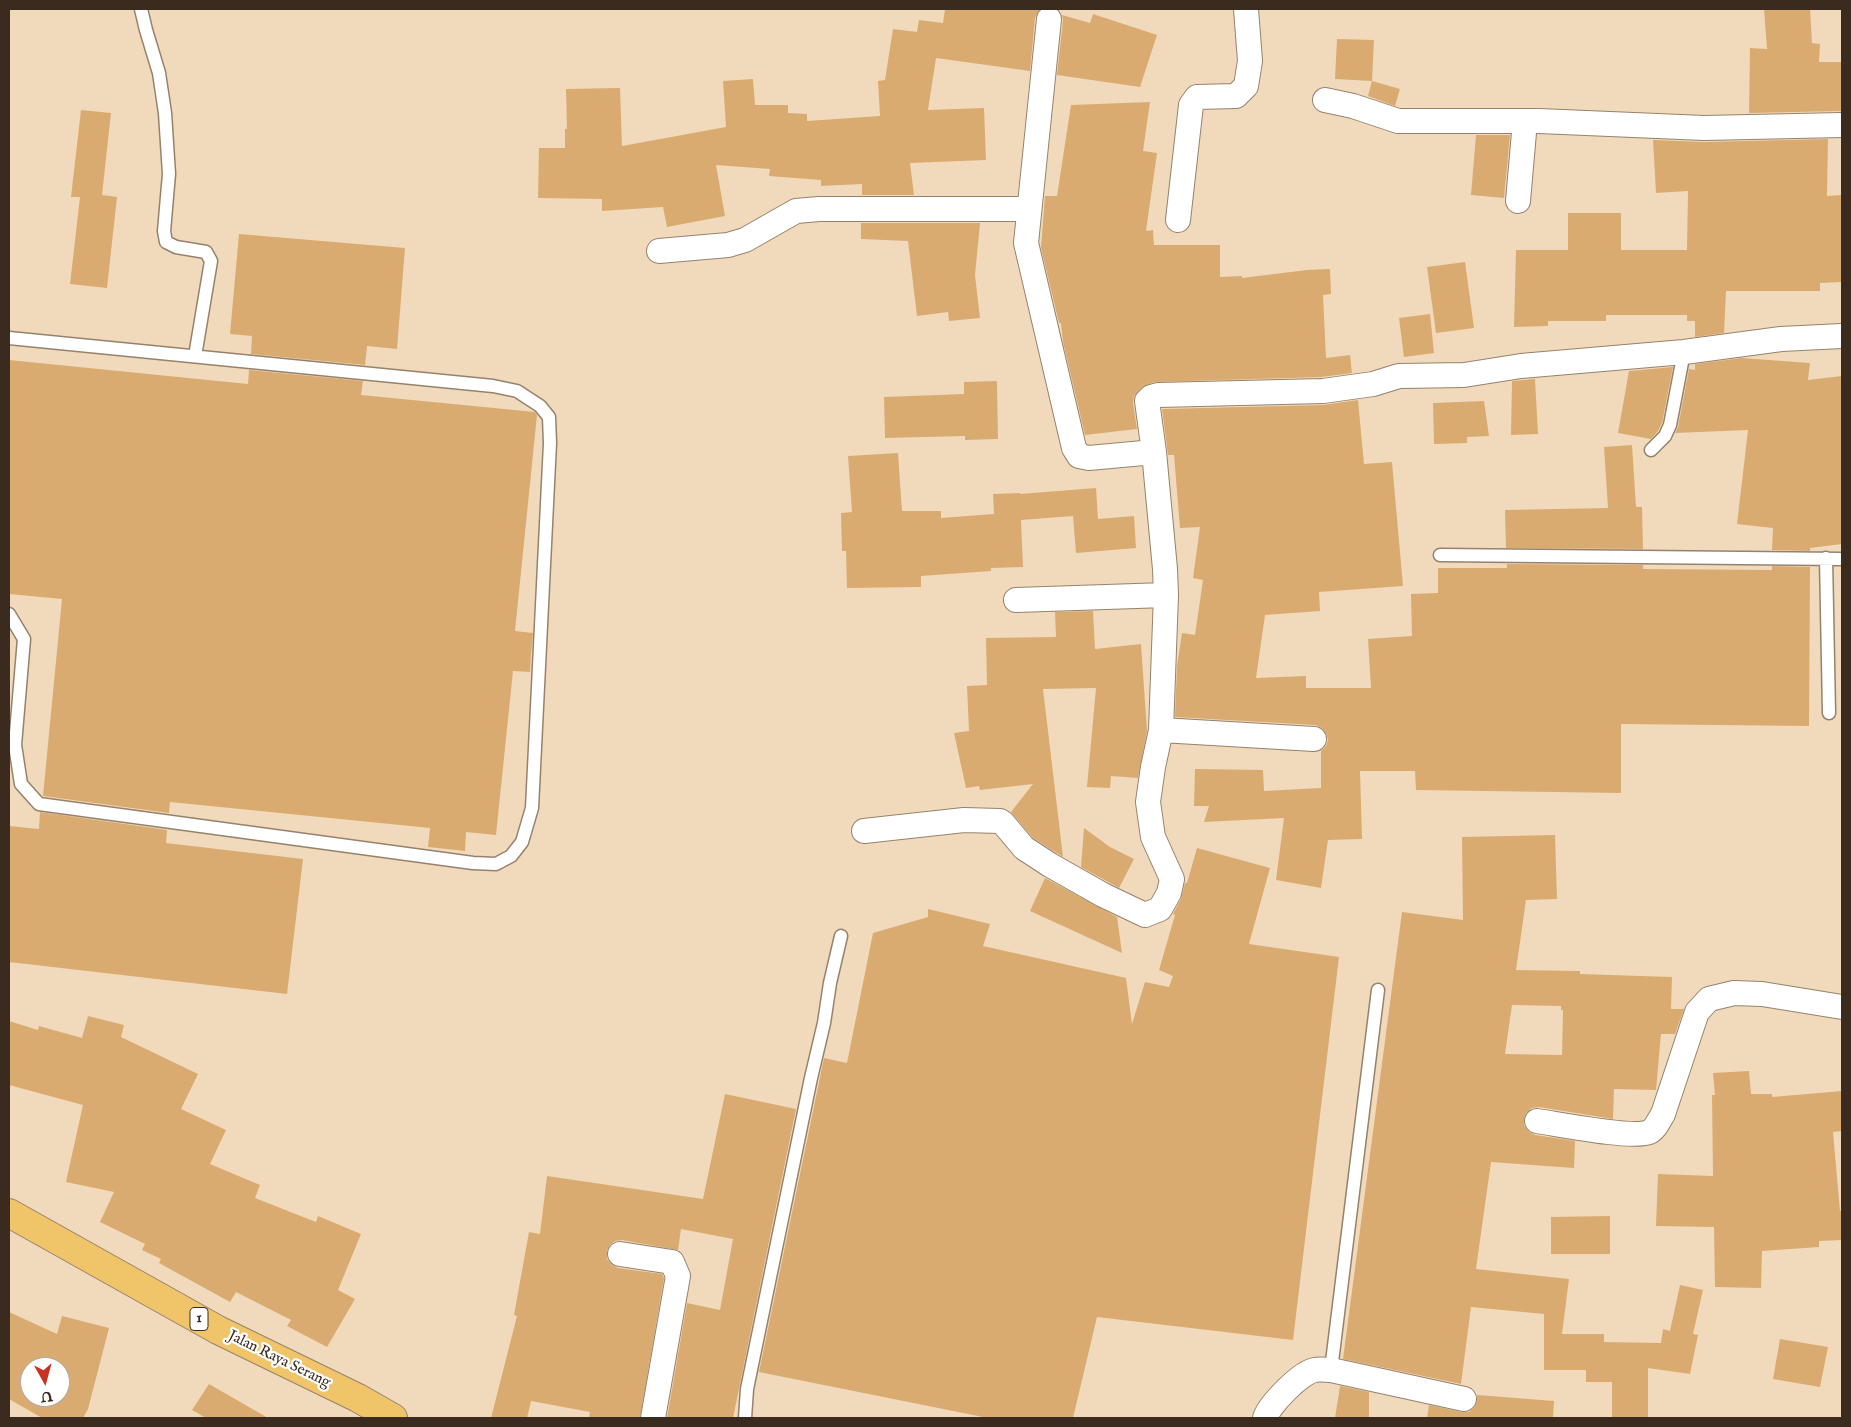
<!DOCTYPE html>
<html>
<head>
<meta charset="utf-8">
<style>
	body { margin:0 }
	#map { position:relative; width:1851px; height:1427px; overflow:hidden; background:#f1dabb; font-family:"IM FELL English",serif }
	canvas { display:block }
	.frame { position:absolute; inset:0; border:10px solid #3b2a1e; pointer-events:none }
	.north { position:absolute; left:20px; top:1357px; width:50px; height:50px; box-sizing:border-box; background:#fff; border:1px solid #b1aaa5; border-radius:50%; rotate:173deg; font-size:14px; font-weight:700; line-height:20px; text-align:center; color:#3b2a1e }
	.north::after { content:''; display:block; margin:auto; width:18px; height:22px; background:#c8321e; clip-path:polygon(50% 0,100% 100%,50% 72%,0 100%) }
</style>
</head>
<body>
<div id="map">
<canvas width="1851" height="1427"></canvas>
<div class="frame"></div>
<div class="north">U</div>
</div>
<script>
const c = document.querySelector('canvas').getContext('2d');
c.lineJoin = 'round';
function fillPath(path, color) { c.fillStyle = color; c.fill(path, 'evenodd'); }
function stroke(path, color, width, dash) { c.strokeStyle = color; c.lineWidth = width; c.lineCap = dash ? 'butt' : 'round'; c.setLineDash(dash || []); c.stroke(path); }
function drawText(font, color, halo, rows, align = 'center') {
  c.font = font + ' "IM FELL English",serif'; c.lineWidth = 4.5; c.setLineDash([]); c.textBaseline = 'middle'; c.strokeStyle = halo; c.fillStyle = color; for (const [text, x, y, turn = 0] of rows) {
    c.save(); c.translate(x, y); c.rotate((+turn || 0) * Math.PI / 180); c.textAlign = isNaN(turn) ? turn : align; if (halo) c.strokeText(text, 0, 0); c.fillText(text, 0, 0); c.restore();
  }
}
fillPath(new Path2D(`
	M 945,9 L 1040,9 L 1035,18 L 1030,71 L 936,58 L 928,110 L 984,108 L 986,160 L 910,163 L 914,195 L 862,195 L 862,184 L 821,186 L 821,180 L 769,176 L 770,169 L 716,165 L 725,216 L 667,227 L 663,207 L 602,211 L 602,199 L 538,198 L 539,148 L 565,148 L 565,129 L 567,129 L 566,89 L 620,88 L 622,146 L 726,127 L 723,81 L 753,79 L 755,105 L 788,105 L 788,113 L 807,114 L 807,121 L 880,116 L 878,81 L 885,80 L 893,29 L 917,32 L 919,20 L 943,23 Z
	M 1764,9 L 1810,9 L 1812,43 L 1820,44 L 1819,62 L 1842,62 L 1842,111 L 1749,113 L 1750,48 L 1767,49 Z
	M 1093,14 L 1157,35 L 1140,87 L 1057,75 L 1063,20 L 1062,15 L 1090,23 Z
	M 1337,39 L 1374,40 L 1372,81 L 1335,79 Z
	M 1372,81 L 1400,89 L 1395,106 L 1368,96 Z
	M 1150,102 L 1143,151 L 1157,153 L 1146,231 L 1153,230 L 1154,245 L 1220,245 L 1220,277 L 1242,276 L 1242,278 L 1307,270 L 1330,269 L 1331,294 L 1323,295 L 1326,358 L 1350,355 L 1352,373 L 1322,377 L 1154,382 L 1142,387 L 1134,396 L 1133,403 L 1137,429 L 1085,435 L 1063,342 L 1061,323 L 1059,323 L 1041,248 L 1045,196 L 1057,196 L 1071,105 Z
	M 81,110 L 111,113 L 102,195 L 117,197 L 107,288 L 70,284 L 80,197 L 71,197 Z
	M 1476,135 L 1510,135 L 1504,198 L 1471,195 Z
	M 1828,139 L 1827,196 L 1842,195 L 1842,282 L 1820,283 L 1820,291 L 1726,291 L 1724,333 L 1695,337 L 1695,321 L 1687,321 L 1687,315 L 1606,315 L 1606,321 L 1548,321 L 1548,326 L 1514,327 L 1516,250 L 1568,250 L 1568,213 L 1621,213 L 1621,250 L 1687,250 L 1688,191 L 1656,193 L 1653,140 L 1704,142 Z
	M 861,223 L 980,223 L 975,275 L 980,318 L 949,321 L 948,312 L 917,316 L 908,241 L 861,239 Z
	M 239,234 L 405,248 L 397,349 L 367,346 L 365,365 L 251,354 L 252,336 L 230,334 Z
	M 1465,262 L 1474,328 L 1436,333 L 1427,267 Z
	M 1430,314 L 1434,353 L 1404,357 L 1399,318 Z
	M 1742,358 L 1810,363 L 1808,380 L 1842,376 L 1842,544 L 1810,548 L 1810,551 L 1772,550 L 1773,528 L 1737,524 L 1748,430 L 1675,433 L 1678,427 L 1689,369 L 1695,370 L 1695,364 Z
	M 9,360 L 248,384 L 249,370 L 363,381 L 361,395 L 535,412 L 537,415 L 515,631 L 533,633 L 531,655 L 530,672 L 513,671 L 496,835 L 466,832 L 465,851 L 428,847 L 430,828 L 170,802 L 169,813 L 43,796 L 62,599 L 9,594 Z
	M 1673,367 L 1662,423 L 1658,431 L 1651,439 L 1618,433 L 1629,371 Z
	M 1535,379 L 1538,434 L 1511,435 L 1512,381 Z
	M 997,381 L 998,439 L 965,440 L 965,436 L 885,438 L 884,397 L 964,394 L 964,382 Z
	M 1358,400 L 1364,464 L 1392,462 L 1403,586 L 1319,592 L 1320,611 L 1265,615 L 1256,678 L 1306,676 L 1306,688 L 1371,688 L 1368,639 L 1412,636 L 1411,594 L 1438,593 L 1438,568 L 1507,568 L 1507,564 L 1643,565 L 1643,569 L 1772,570 L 1772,566 L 1810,567 L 1809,726 L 1621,724 L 1621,793 L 1416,790 L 1415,771 L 1360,771 L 1362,839 L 1328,840 L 1321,888 L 1276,880 L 1284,818 L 1204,822 L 1209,806 L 1194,806 L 1195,769 L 1263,770 L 1264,791 L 1321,788 L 1321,751 L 1326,746 L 1328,740 L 1326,733 L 1322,728 L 1315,725 L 1175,717 L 1177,666 L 1182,633 L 1195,635 L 1203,580 L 1193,578 L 1200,527 L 1180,528 L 1174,455 L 1168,455 L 1162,409 L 1323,405 Z
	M 1484,401 L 1489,436 L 1467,437 L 1467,443 L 1434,444 L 1433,403 Z
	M 1632,445 L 1636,507 L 1642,507 L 1643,549 L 1506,548 L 1505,510 L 1608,508 L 1604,447 Z
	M 898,453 L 902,511 L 941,511 L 941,518 L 994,514 L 993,494 L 1020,493 L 1020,494 L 1096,488 L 1098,519 L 1134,516 L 1136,548 L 1076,553 L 1073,516 L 1021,520 L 1023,567 L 991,568 L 991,571 L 921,576 L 921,587 L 847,588 L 846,551 L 842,551 L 841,513 L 852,512 L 848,456 Z
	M 1093,611 L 1095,649 L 1141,644 L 1147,731 L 1138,778 L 1111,776 L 1110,788 L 1087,787 L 1096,688 L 1043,689 L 1063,857 L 1033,838 L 1011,812 L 1033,784 L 980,790 L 979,786 L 966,788 L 954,733 L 969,731 L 967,686 L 987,685 L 986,638 L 1056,637 L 1055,612 Z
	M 40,812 L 167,830 L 166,843 L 303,859 L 287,994 L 9,962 L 9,826 L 39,829 Z
	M 1084,828 L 1110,847 L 1134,859 L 1119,888 L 1081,867 Z
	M 1555,835 L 1557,899 L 1526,900 L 1516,970 L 1580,971 L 1580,974 L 1672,977 L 1671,1009 L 1684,1009 L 1675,1034 L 1661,1034 L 1656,1090 L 1614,1089 L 1613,1119 L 1539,1107 L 1532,1108 L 1526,1113 L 1524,1118 L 1524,1125 L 1529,1132 L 1535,1135 L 1575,1141 L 1574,1168 L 1491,1162 L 1476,1269 L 1569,1279 L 1562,1334 L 1604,1334 L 1604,1342 L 1661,1343 L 1663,1329 L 1670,1331 L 1680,1285 L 1703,1290 L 1693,1334 L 1698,1335 L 1690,1374 L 1648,1368 L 1648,1418 L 1612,1418 L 1612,1382 L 1586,1382 L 1586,1370 L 1544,1370 L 1544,1314 L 1471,1307 L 1461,1384 L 1343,1359 L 1402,912 L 1463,920 L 1462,837 ZM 1512,1005 L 1561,1006 L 1561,1010 L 1563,1010 L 1562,1055 L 1505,1054 Z
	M 1197,848 L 1270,868 L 1249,944 L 1339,957 L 1293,1340 L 1097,1317 L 1073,1418 L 988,1418 L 759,1372 L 824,1058 L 847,1063 L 873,933 L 928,917 L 928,909 L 990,924 L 983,946 L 1126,978 L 1132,1024 L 1145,982 L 1169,987 L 1173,976 L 1159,970 L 1175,915 L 1173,914 L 1181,899 L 1185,883 L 1187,883 Z
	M 1045,878 L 1117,917 L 1122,953 L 1030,911 Z
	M 88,1016 L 124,1025 L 121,1037 L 198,1074 L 181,1109 L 226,1130 L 210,1164 L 260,1185 L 255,1198 L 316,1222 L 318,1216 L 361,1234 L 338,1290 L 355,1299 L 327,1347 L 287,1326 L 291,1320 L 236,1292 L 230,1302 L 159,1263 L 161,1259 L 142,1250 L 145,1244 L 100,1222 L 114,1192 L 66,1182 L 83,1105 L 9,1085 L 9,1021 L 38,1030 L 39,1026 L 82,1038 Z
	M 1749,1071 L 1751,1094 L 1772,1094 L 1772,1097 L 1842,1091 L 1842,1131 L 1833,1132 L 1840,1211 L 1842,1211 L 1842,1240 L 1819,1241 L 1819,1247 L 1762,1251 L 1761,1288 L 1715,1287 L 1714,1227 L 1656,1226 L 1658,1174 L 1713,1176 L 1712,1095 L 1715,1095 L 1713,1073 Z
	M 725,1094 L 796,1109 L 733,1418 L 667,1418 L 687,1303 L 720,1310 L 733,1239 L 681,1229 L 678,1250 L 622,1240 L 615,1241 L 610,1245 L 607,1251 L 607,1259 L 612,1265 L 618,1268 L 662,1274 L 664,1278 L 640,1418 L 589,1418 L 590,1412 L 531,1401 L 527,1418 L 491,1418 L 517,1316 L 514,1315 L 529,1232 L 540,1234 L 547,1176 L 703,1199 Z
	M 1610,1216 L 1610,1254 L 1551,1254 L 1551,1217 Z
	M 9,1312 L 57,1334 L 62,1316 L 109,1328 L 88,1409 L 83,1418 L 42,1418 L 9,1399 ZM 30,1367 L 60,1367 L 60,1397 L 30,1397 Z
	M 1780,1339 L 1828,1347 L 1820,1387 L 1773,1379 Z
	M 209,1384 L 268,1418 L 206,1418 L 192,1410 Z
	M 1340,1386 L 1369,1392 L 1369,1418 L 1335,1418 Z
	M 1477,1395 L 1554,1401 L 1553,1418 L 1427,1418 L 1429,1405 L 1461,1412 L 1469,1412 L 1474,1408 L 1477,1401 Z`), '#daab71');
const lane = new Path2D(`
	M 141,9 L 146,30 L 159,73 L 165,113 L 169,174 L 164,231 L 166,242 L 176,247 L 206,252 L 211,261 L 195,356
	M 9,338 L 493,386 L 517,391 L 540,406 L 549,417 L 550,443 L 532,808 L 522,842 L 511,856 L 496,864 L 473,863 L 39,804 L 21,784 L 15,745 L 24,639 L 9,614
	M 1651,450 L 1665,436 L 1670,425 L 1684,352
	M 1440,555 L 1842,559
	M 1826,558 L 1829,713
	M 1331,1370 L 1378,990
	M 745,1418 L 747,1389 L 811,1078 L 824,1023 L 830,983 L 841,936`);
const street = new Path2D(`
	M 1049,19 L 1026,243 L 1074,448 L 1079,456 L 1089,458 L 1154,452
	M 1325,100 L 1353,106 L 1398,121 L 1539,121 L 1704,128 L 1842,125
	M 1518,201 L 1525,121
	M 1178,220 L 1191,105 L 1197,97 L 1236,96 L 1246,86 L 1250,61 L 1246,9
	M 659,251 L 728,245 L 745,240 L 796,211 L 819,209 L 1029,209
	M 1016,600 L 1166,595
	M 1161,730 L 1314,739
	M 864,831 L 964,820 L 1000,821 L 1003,823 L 1024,848 L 1050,865 L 1103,895 L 1145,915 L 1160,909 L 1169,893 L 1172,879 L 1153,837 L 1148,802 L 1153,767 L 1161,730 L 1166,595 L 1165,569 L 1154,452 L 1147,401 L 1151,397 L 1158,395 L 1323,391 L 1373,384 L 1399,376 L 1464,375 L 1521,366 L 1684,352 L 1781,339 L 1842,336
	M 1537,1121 C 1558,1124 1633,1139 1649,1132 C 1655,1130 1659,1120 1663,1114 L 1697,1012 L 1709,999 L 1734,993 L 1762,994 L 1842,1007
	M 620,1254 L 672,1262 L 678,1276 L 653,1418
	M 1265,1418 C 1269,1405 1301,1372 1315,1370 C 1320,1369 1326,1370 1331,1370 L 1464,1399`);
const highway = new Path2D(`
	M 9,1213 L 218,1330 L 358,1398 L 393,1418`);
stroke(lane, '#96826c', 15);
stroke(street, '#96826c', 26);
stroke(highway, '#96826c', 30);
stroke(lane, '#fff', 12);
stroke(street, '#fff', 24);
stroke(highway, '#f0c469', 28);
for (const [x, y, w] of [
	[199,1319,18]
]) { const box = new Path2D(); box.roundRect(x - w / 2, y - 11.5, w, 23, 4); c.fillStyle = '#fff'; c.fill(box); stroke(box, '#3b2a1e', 1); }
drawText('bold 14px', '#3b2a1e', null, [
	["1",199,1319]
]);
drawText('15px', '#3b2a1e', '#fff', [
	["Jalan Raya Serang",279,1360,26]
]);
</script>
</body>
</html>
